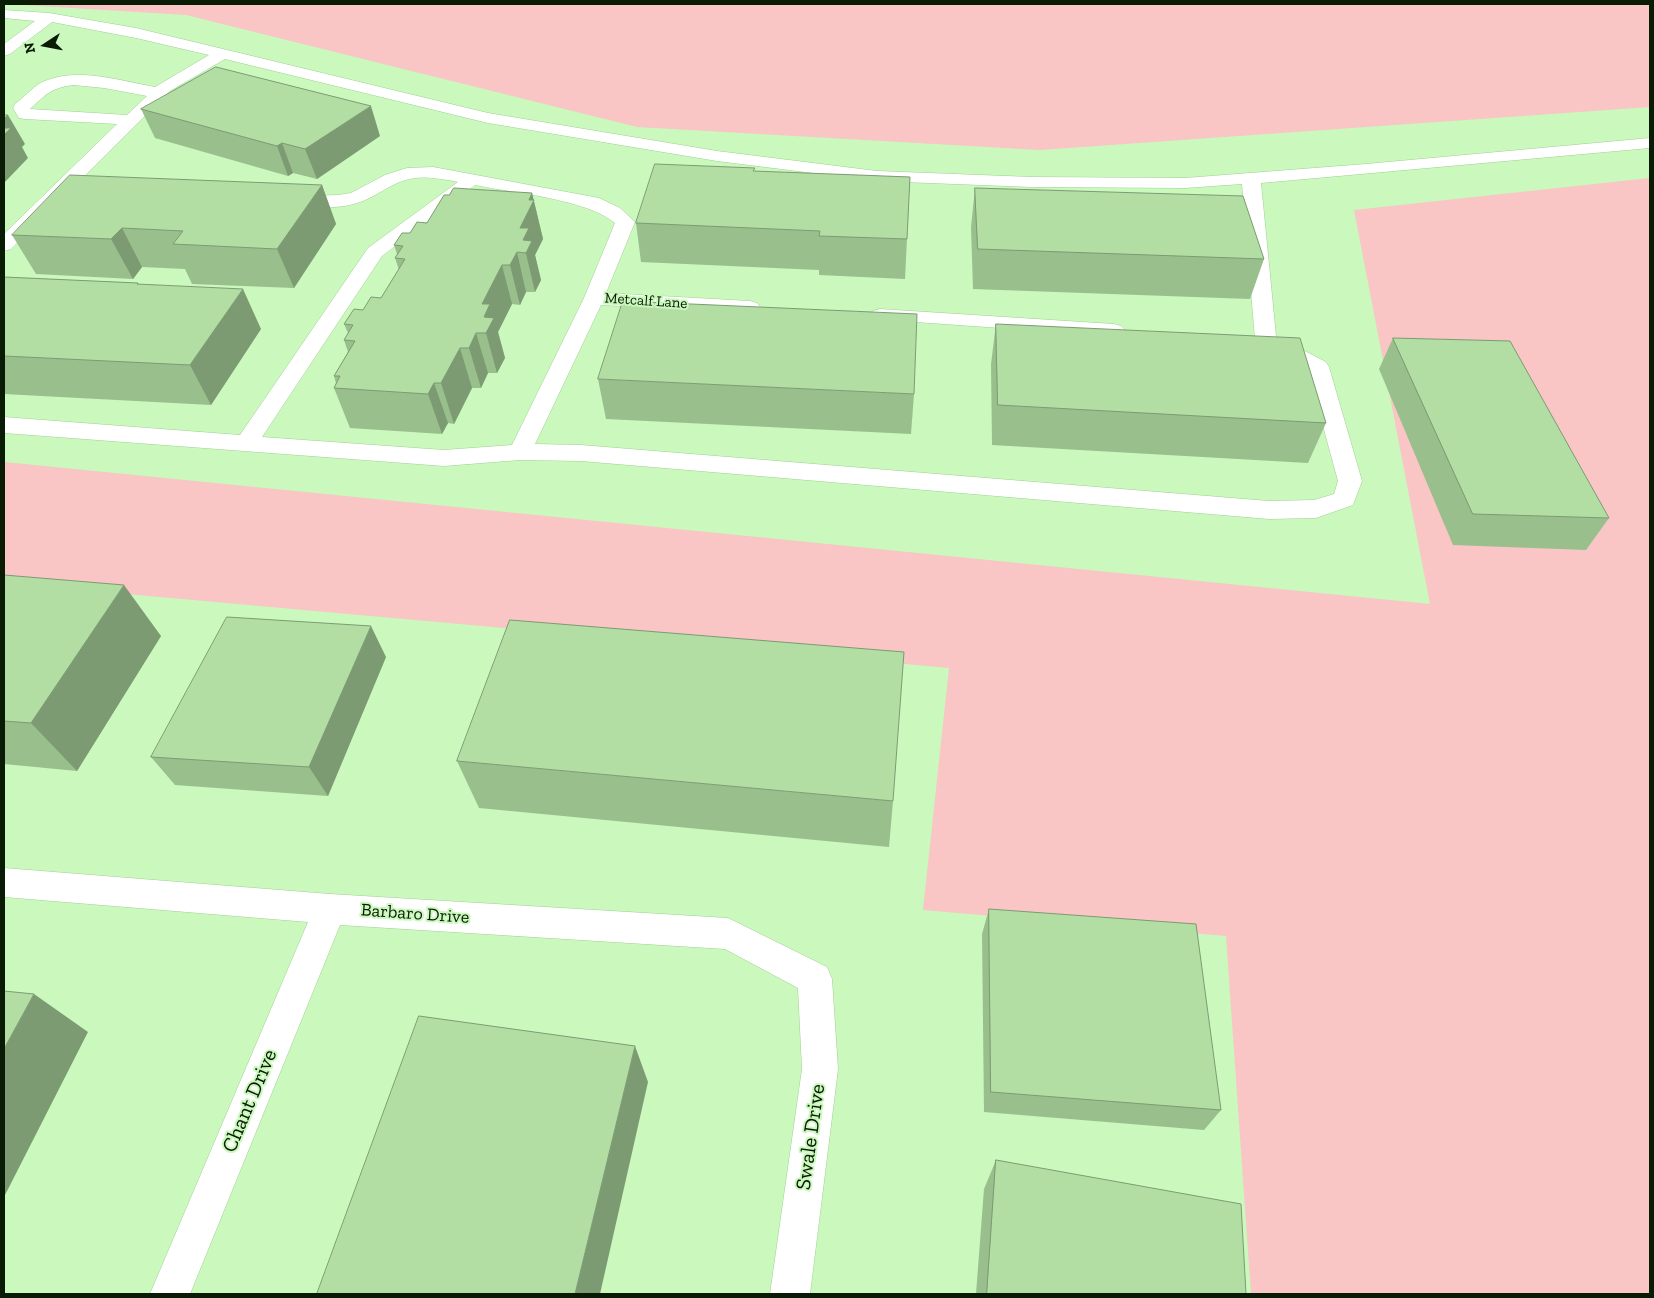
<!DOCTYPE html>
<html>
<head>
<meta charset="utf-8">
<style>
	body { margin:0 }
	#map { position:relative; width:1654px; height:1298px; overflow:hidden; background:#caf8bd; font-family:"Zilla Slab",serif }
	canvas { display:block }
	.frame { position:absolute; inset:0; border:5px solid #091a05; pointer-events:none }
	.north { position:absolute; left:20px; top:20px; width:50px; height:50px; -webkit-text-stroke:4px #caf8bd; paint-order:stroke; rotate:259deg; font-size:14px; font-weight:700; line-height:20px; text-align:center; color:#091a05 }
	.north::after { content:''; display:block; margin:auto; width:18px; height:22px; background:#091a05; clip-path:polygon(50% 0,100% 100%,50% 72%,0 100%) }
</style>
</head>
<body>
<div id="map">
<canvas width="1654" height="1298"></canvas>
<div class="frame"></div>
<div class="north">N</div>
</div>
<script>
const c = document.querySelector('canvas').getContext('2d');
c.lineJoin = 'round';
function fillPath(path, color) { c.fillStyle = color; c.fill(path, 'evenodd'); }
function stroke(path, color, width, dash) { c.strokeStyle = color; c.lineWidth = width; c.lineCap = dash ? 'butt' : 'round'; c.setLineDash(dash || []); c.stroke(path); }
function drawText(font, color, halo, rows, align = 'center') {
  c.font = font + ' "Zilla Slab",serif'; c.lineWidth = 4; c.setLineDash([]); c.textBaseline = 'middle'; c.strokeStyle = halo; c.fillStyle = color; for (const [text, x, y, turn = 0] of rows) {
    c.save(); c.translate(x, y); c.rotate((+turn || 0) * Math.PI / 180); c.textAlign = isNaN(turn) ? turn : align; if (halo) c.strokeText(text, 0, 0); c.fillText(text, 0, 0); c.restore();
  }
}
fillPath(new Path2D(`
	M 8,4 L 1650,4 L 1650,107 L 1040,150 L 637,127 L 186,15 Z
	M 1650,178 L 1650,1294 L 1251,1294 L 1226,936 L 923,910 L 949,668 L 4,583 L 4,462 L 1430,604 L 1354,210 Z`), '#f9c5c5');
const minor = new Path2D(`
	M 4,10 L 49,13 L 136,28 L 488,113 L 717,151 L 877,171 L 1032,177 L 1185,178 L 1366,164 L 1650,138 L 1650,148 L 1261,183 L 1276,336 L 1326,362 L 1329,367 L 1362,481 L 1353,505 L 1316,518 L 1269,519 L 581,461 L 520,460 L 444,466 L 4,433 L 4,417 L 240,435 L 368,248 L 458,182 C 437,178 418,174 397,183 C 386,188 375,196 363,201 C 341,210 315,207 291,207 L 284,205 L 282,201 L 284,197 L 338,195 L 351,193 L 385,175 L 407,168 L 433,167 L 599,198 L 620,208 L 635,222 L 606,293 L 750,301 L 757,303 L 760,307 L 757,311 L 750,313 L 601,305 L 535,444 L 581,445 L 1269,501 L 1314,500 L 1334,494 L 1338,481 L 1308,371 L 1258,344 L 1255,339 L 1242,184 L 1185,188 L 1032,187 L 877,181 L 717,161 L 488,123 L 225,59 L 170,91 L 11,249 L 4,251 L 4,234 L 117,124 L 25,119 L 19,118 L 13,108 L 15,104 C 25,97 34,85 45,81 C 79,67 121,81 155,87 L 209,55 L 136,38 L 52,22 L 10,54 L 4,56 L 4,44 L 35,21 L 4,18 ZM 74,85 L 104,88 L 147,96 L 127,115 L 30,109 C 45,95 52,87 74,85 ZM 475,185 C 514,193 586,199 615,223 L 584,298 L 512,445 L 444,450 L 262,437 L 382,256 Z
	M 880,309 L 1114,324 L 1121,326 L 1125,330 L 1121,334 L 1114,336 L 873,319 L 870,315 L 873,311 Z
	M 4,868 L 330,894 L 728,918 L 827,967 L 832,979 L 838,1069 L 810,1294 L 770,1294 L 802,1069 L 798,988 L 725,949 L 340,925 L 190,1294 L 150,1294 L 308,922 L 4,897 Z`);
stroke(minor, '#a2ce95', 1);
fillPath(minor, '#fff');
fillPath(new Path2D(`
	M 141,109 L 380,136 L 317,179 L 293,173 L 288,176 L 155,138 Z
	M 755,172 L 910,177 L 905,279 L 819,275 L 819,270 L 641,262 L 636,223 Z
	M 322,185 L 336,224 L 294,288 L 192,284 L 185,269 L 142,267 L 133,279 L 36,274 L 12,235 Z
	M 975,188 L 1264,259 L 1250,299 L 973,289 L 971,227 Z
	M 532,193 L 543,239 L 535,255 L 541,280 L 535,292 L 526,292 L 520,305 L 512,304 L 498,332 L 505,358 L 497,373 L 488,373 L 481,388 L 472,388 L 454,424 L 448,423 L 442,434 L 350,428 L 334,388 L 336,383 L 334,376 L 348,352 L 344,340 L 348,333 L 344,324 L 363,310 L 381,298 L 399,270 L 395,258 L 397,254 L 394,245 L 410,233 L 427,223 Z
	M 4,277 L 138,283 L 139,285 L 261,329 L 211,405 L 4,394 Z
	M 996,324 L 1326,423 L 1308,463 L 992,445 L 991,364 Z
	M 1393,338 L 1609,518 L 1586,550 L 1453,545 L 1379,369 Z
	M 598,379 L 914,394 L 911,434 L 606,419 Z
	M 4,575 L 161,636 L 77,771 L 4,764 Z
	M 386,657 L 328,796 L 175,785 L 151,757 Z
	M 457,761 L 893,801 L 889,847 L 479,808 Z
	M 989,909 L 1221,1110 L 1204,1130 L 984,1112 L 982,934 Z
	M 996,1160 L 1246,1294 L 976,1294 L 984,1189 Z`), '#99bf8d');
fillPath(new Path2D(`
	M 371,106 L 380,136 L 317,179 L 305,149 Z
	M 8,115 L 25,144 L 22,147 L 28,158 L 4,183 L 4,119 Z
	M 282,143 L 293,173 L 288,176 L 277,146 Z
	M 322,185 L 336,224 L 294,288 L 277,249 Z
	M 532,193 L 543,239 L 535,255 L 541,280 L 535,292 L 520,228 L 529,200 Z
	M 122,228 L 142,267 L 133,279 L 111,239 Z
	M 517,252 L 526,292 L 520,305 L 510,265 Z
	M 502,265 L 512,304 L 498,332 L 505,358 L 497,373 L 486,333 L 482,304 Z
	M 243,289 L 261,329 L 211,405 L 190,365 Z
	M 476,333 L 488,373 L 481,388 L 469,348 Z
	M 460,348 L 472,388 L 454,424 L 441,383 Z
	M 434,383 L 448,423 L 442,434 L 428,394 Z
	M 124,585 L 161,636 L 77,771 L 31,723 Z
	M 371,626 L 386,657 L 328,796 L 309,767 Z
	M 34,994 L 88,1032 L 4,1197 L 4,1049 Z
	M 635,1046 L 648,1082 L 600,1294 L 575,1294 Z`), '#7d9b73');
const building = new Path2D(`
	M 216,67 L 371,106 L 305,149 L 282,143 L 277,146 L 141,109 Z
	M 4,115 L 8,115 L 4,119 Z
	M 4,128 L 11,128 L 4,135 Z
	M 655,164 L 755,168 L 753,171 L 910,177 L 907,239 L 819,236 L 820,231 L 636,223 Z
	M 70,175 L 322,185 L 277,249 L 173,244 L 183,231 L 122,228 L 111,239 L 12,235 Z
	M 454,188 L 532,193 L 529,200 L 534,200 L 520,228 L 529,228 L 523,240 L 532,241 L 526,253 L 517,252 L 510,265 L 502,265 L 482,304 L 490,304 L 484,317 L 494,318 L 486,333 L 476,333 L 469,348 L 460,348 L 441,383 L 434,383 L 428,394 L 334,388 L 340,376 L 334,376 L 355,341 L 344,340 L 353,325 L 344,324 L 354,309 L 363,310 L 371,297 L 381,298 L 405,259 L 395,258 L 403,246 L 394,245 L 402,233 L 410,233 L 417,222 L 427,223 L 444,195 L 449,195 Z
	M 975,188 L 1243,196 L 1264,259 L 978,249 Z
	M 4,277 L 138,283 L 137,284 L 243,289 L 190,365 L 4,356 Z
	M 623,301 L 917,314 L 914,394 L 598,379 Z
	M 996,324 L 1300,338 L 1326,423 L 998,405 Z
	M 1393,338 L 1510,341 L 1609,518 L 1473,514 Z
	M 4,575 L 124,585 L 31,723 L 4,721 Z
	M 227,617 L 371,626 L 309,767 L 151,757 Z
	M 510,620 L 904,652 L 893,801 L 457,761 Z
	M 989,909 L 1196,924 L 1221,1110 L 991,1092 Z
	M 4,991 L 34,994 L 4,1049 Z
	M 419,1016 L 635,1046 L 575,1294 L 317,1294 Z
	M 996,1160 L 1241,1204 L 1246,1294 L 987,1294 Z`);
fillPath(building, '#b2dea4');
stroke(building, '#7d9b73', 1);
drawText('15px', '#091a05', '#caf8bd', [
	["Metcalf Lane",646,301,4]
]);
drawText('18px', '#091a05', '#caf8bd', [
	["Barbaro Drive",415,914,4]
]);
drawText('21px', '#091a05', '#caf8bd', [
	["Chant Drive",250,1101,-67],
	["Swale Drive",811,1137,-82]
]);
</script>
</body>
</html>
